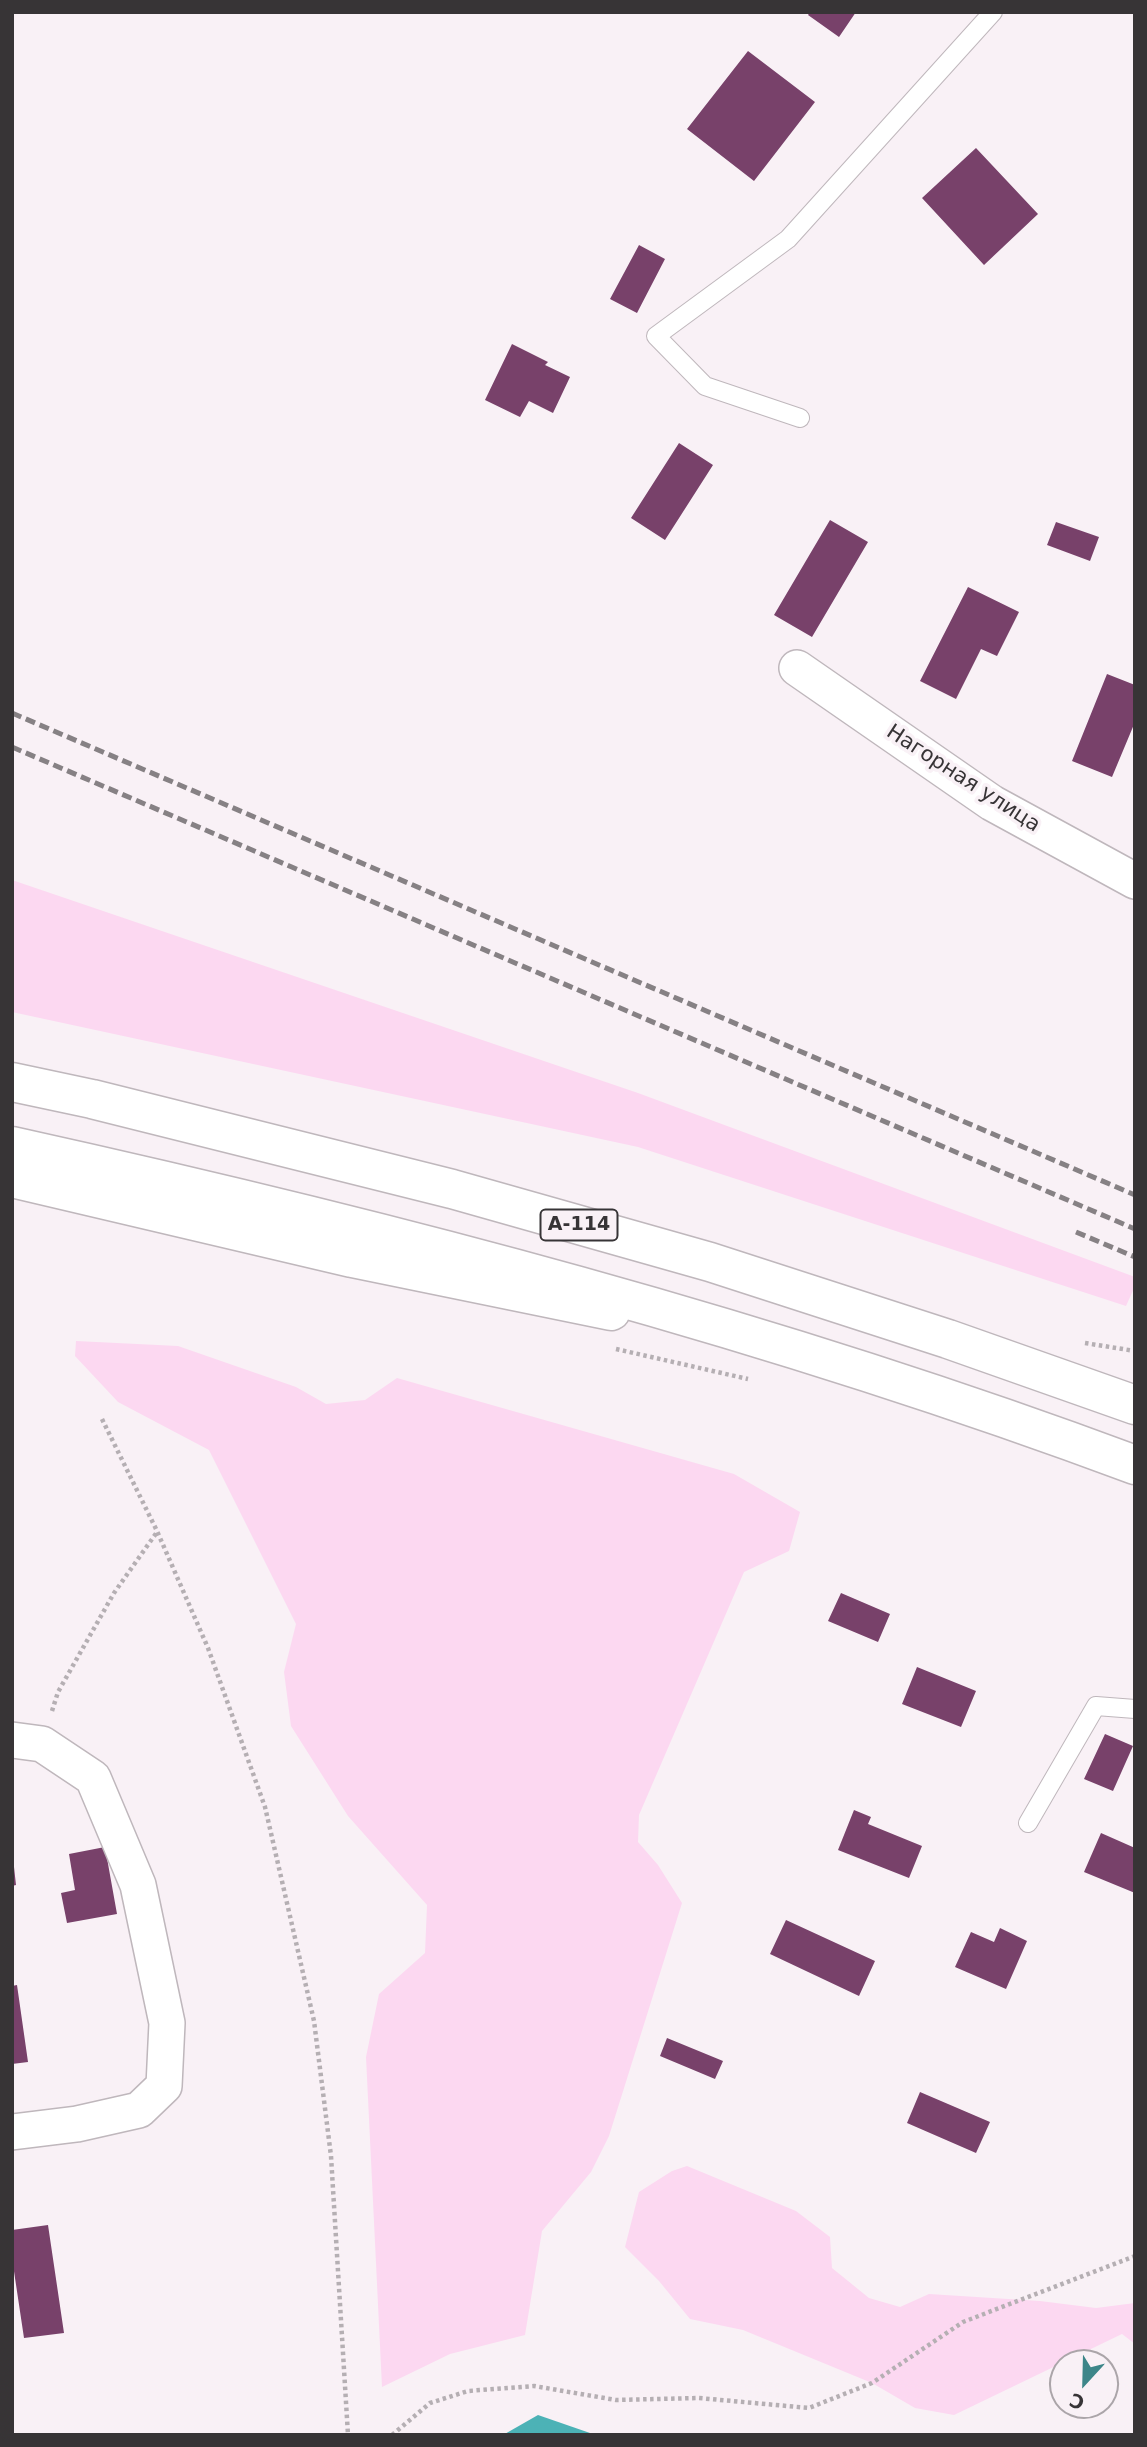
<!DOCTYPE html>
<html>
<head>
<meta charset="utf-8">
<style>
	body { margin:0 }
	#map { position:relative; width:1147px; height:2447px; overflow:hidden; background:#f9f1f6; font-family:"DejaVu Sans",sans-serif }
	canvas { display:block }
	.frame { position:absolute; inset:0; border:14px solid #373436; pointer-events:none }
	.north { position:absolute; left:1049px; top:2349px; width:70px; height:70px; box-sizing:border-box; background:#f9f1f6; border:2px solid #aba5a9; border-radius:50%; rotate:202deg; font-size:19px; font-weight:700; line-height:28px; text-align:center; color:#373436 }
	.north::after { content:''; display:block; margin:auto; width:24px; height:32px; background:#3d8689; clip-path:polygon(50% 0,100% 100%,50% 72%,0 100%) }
</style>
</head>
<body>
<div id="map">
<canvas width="1147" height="2447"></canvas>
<div class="frame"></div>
<div class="north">С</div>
</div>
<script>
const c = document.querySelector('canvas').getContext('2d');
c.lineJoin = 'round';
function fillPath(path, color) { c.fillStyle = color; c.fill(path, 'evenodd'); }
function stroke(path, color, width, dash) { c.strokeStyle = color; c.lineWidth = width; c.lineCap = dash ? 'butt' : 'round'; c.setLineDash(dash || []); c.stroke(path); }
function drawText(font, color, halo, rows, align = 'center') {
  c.font = font + ' "DejaVu Sans",sans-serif'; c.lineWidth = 7; c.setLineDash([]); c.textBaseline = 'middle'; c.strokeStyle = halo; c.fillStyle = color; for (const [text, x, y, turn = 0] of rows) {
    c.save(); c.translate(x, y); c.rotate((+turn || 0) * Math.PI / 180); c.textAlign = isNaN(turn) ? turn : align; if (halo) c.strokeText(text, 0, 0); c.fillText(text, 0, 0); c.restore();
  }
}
fillPath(new Path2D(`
	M 12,880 L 638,1093 L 1135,1277 L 1135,1286 L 1126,1306 L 638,1147 L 12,1012 Z
	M 76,1341 L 178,1346 L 296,1387 L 326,1404 L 365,1400 L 397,1378 L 734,1474 L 800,1512 L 789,1551 L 744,1572 L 639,1815 L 638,1842 L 658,1865 L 682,1903 L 609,2136 L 591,2172 L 542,2231 L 525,2335 L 450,2354 L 382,2387 L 366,2057 L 379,1994 L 425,1953 L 427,1905 L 348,1816 L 291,1726 L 284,1672 L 296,1624 L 209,1450 L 118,1402 L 75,1356 Z
	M 687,2166 L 796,2211 L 830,2237 L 832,2268 L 869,2298 L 900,2307 L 929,2294 L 1040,2301 L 1096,2308 L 1135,2303 L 1135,2344 L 1122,2334 L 954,2415 L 915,2408 L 872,2383 L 743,2330 L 690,2319 L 659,2281 L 625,2247 L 639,2192 L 672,2171 Z`), '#fcd8f1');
fillPath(new Path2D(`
	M 538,2415 L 590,2433 L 592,2435 L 503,2435 Z`), '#4cb2b6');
fillPath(new Path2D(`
	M 810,12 L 856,12 L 839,37 L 808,15 Z
	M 748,51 L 815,102 L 754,181 L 687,129 Z
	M 976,148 L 1038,214 L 984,265 L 922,198 Z
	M 639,245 L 665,259 L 637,313 L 610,299 Z
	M 512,344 L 548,362 L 545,365 L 570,377 L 553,413 L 529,401 L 520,417 L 485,400 Z
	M 679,443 L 713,465 L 665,540 L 631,518 Z
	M 830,520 L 868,542 L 812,637 L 774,615 Z
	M 1056,522 L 1099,537 L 1090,561 L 1047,545 Z
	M 968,587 L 1019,612 L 997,656 L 981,649 L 956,699 L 920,681 Z
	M 1107,674 L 1135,685 L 1135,722 L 1112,777 L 1072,761 Z
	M 841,1593 L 890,1614 L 878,1642 L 828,1621 Z
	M 917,1667 L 976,1691 L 961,1727 L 902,1704 Z
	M 1105,1734 L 1133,1746 L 1113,1791 L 1084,1779 Z
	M 854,1810 L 871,1817 L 868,1824 L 922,1846 L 909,1878 L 838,1850 Z
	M 1101,1833 L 1135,1848 L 1135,1893 L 1084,1872 Z
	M 105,1847 L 117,1914 L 67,1923 L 61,1893 L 75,1890 L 69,1854 Z
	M 14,1867 L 16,1885 L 12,1886 L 12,1868 Z
	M 786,1920 L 875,1961 L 859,1996 L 770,1954 Z
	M 1000,1928 L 1027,1941 L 1006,1989 L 955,1967 L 971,1932 L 994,1942 Z
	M 17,1985 L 28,2062 L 12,2064 L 12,1986 Z
	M 667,2038 L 723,2061 L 715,2079 L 660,2056 Z
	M 920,2092 L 990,2122 L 976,2153 L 907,2123 Z
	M 48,2225 L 64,2333 L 24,2338 L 12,2258 L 12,2230 Z`), '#78416a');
const lane = new Path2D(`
	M 800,418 L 705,386 L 656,336 L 788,239 L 993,12
	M 1028,1823 L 1096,1706 L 1135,1709`);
const street = new Path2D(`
	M 797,668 L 992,803 L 1135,881
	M 12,1740 L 42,1744 L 93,1778 L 138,1885 L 167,2023 L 164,2086 L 139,2110 L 77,2124 L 12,2132`);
const secondary = new Path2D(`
	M 12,1178 L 352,1258 L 611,1311`);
const highway = new Path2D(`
	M 12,1082 L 92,1099 L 452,1189 L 710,1262 L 948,1339 L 1135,1405
	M 12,1146 C 392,1230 770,1329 1135,1465`);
stroke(lane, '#bfb7bc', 20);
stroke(street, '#bfb7bc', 38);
stroke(secondary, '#bfb7bc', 41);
stroke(highway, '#bfb7bc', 41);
stroke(new Path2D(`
	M 1085,1343 L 1135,1351
	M 616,1349 L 748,1379
	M 102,1419 L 157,1531 L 208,1648 L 265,1807 L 314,2021 L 331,2156 L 348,2435
	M 52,1711 L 58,1692 L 114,1593 L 157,1532
	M 392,2435 L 430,2403 L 468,2391 L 534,2386 L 616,2400 L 699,2398 L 809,2408 L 872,2383 L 963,2322 L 1135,2256`), '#b5afb3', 4.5, [3.5, 3.5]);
stroke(lane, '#fff', 18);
stroke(street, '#fff', 35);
stroke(secondary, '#fff', 38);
stroke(highway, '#fff', 38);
stroke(new Path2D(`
	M 12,713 L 1135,1195
	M 12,747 L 1135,1229
	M 1076,1232 L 1135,1257`), '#868184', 5, [10, 5]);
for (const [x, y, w] of [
	[579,1225,77]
]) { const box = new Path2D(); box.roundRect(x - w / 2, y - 15.5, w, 31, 5); c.fillStyle = '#f9f1f6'; c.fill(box); stroke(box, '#373436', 2); }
drawText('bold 19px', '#373436', null, [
	["А-114",579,1225]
]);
drawText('21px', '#373436', '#f9f1f6', [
	["Нагорная улица",963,779,33]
]);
</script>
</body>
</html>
